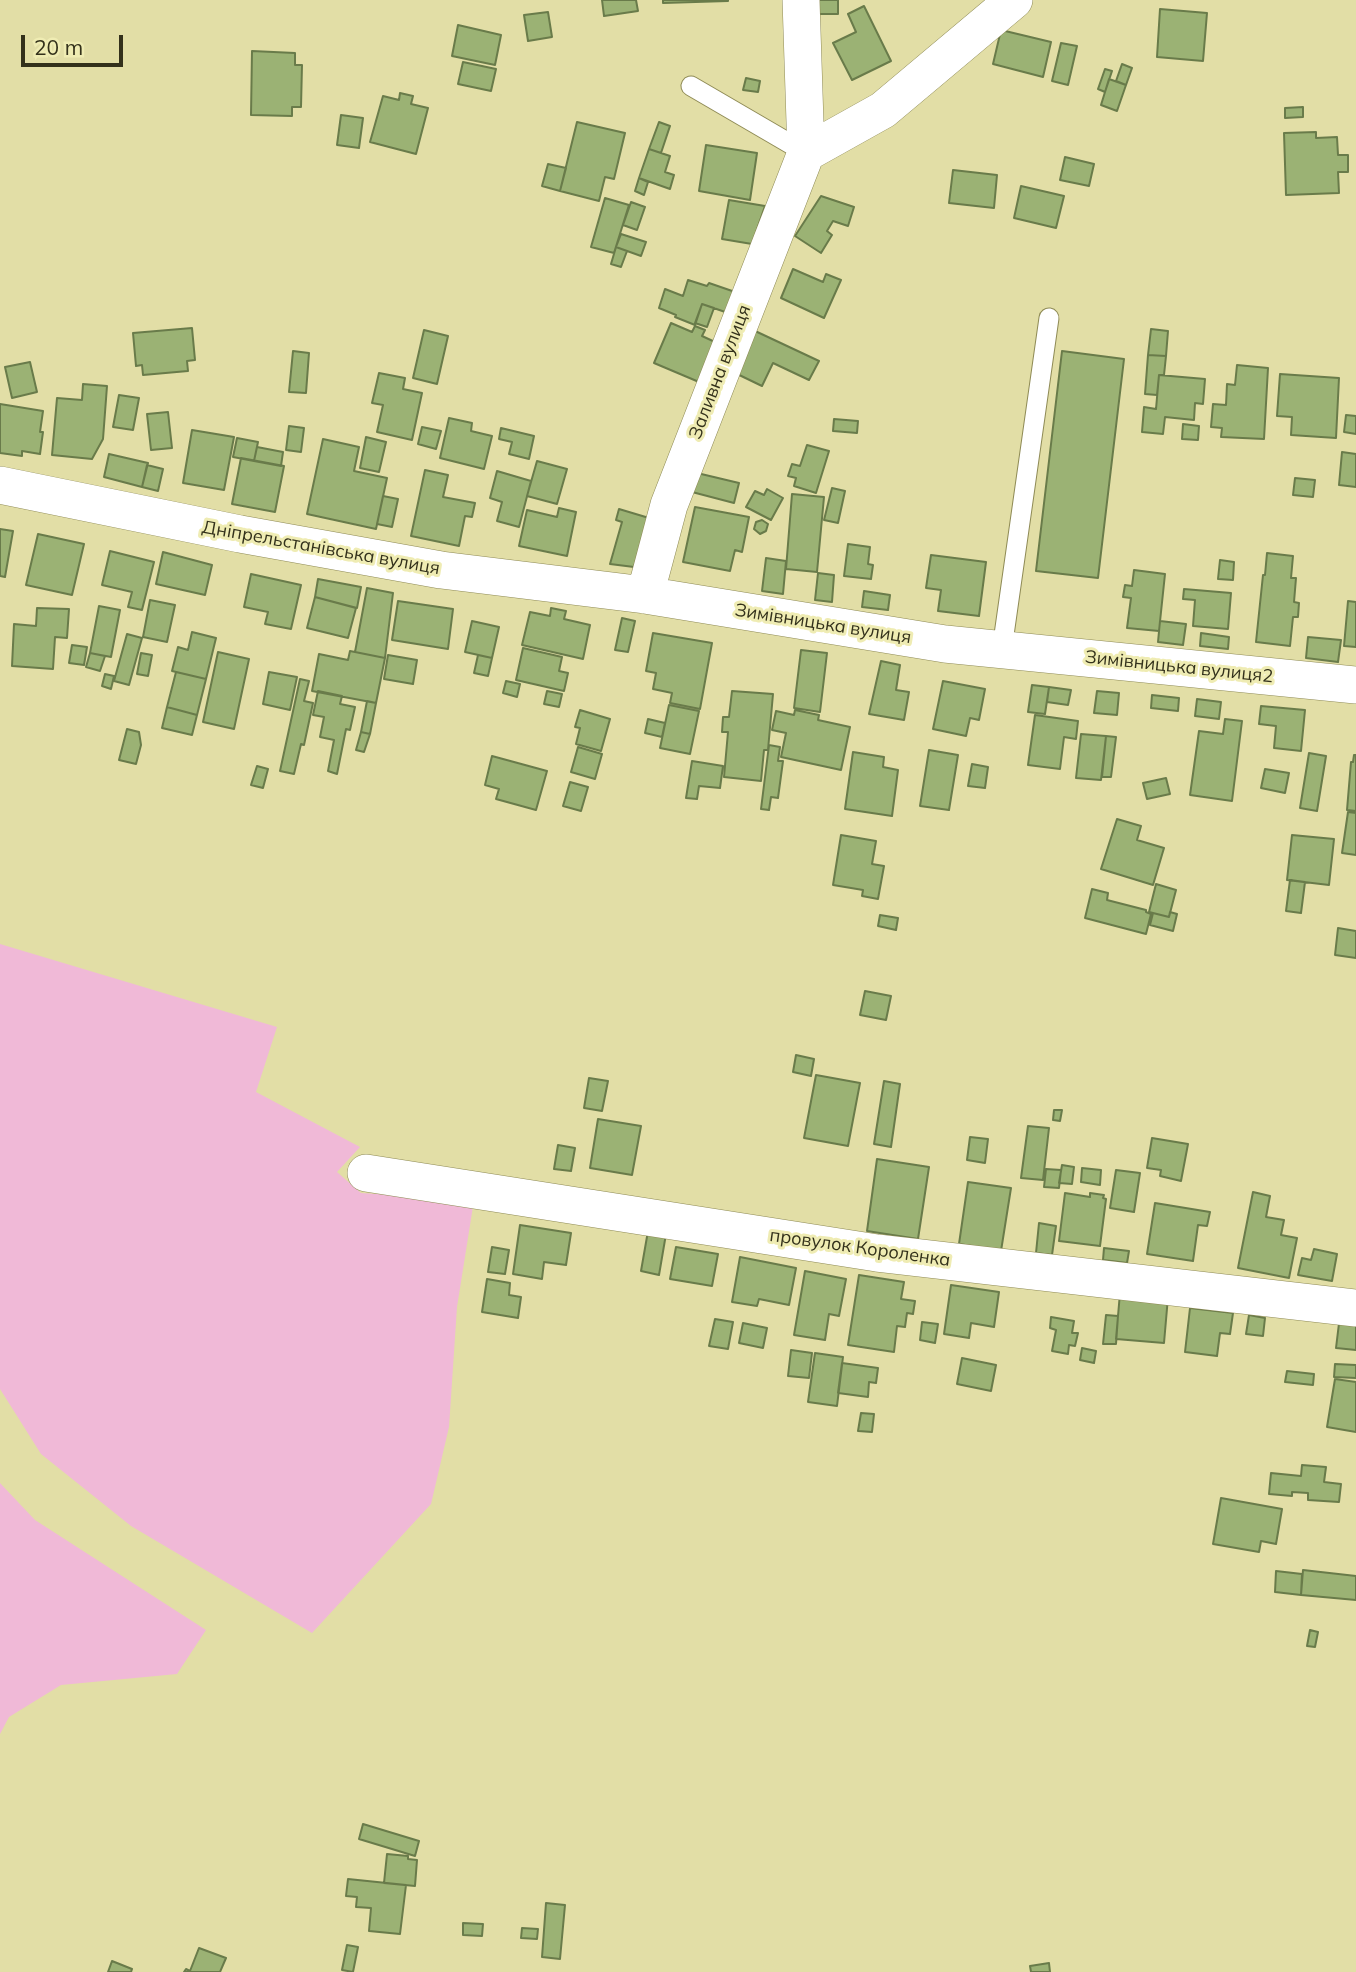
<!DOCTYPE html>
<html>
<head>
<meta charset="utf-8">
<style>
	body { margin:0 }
	#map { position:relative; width:1356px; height:1972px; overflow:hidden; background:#e2dea6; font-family:Mulish,sans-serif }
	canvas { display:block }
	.scale { position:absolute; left:21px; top:35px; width:102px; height:32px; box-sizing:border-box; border:4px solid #33311b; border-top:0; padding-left:9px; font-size:21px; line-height:24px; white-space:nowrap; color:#33311b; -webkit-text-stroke:5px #efecb3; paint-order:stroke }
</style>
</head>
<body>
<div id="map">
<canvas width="1356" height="1972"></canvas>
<div class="scale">20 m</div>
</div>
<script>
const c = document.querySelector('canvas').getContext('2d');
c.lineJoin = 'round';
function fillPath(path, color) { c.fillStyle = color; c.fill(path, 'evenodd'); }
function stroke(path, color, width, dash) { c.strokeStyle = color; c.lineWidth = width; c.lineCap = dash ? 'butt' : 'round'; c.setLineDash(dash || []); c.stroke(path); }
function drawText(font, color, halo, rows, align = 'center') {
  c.font = font + ' Mulish,sans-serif'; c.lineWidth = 6; c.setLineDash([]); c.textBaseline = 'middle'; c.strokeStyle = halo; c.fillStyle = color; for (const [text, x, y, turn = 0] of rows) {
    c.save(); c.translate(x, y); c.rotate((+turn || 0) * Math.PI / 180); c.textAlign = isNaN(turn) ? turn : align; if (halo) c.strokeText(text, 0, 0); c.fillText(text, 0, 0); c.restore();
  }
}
fillPath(new Path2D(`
	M 0,944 L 277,1027 L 256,1092 L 360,1147 L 337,1172 L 361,1193 L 474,1200 L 457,1307 L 449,1427 L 431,1504 L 312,1633 L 131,1526 L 41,1454 L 0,1389 Z
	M 0,1483 L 35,1520 L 206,1630 L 177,1674 L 61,1685 L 9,1717 L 0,1734 Z`), '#f0b9d7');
const building = new Path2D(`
	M 602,0 L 636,0 L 638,11 L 604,16 Z
	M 663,0 L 728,0 L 728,1 L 663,3 Z
	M 818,0 L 838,0 L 838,14 L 818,14 Z
	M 864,6 L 891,61 L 852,80 L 833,43 L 856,32 L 848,14 Z
	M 1160,9 L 1207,13 L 1203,61 L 1157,57 Z
	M 548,12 L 552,37 L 528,41 L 524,15 Z
	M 458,25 L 501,35 L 495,65 L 452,56 Z
	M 1001,30 L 1051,42 L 1043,77 L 993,64 Z
	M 1061,43 L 1077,46 L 1068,85 L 1052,81 Z
	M 252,51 L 295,53 L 295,65 L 302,65 L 301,107 L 292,107 L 292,116 L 251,115 Z
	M 463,62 L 496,69 L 491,91 L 458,84 Z
	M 1122,64 L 1132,68 L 1126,85 L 1116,81 Z
	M 1105,69 L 1112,71 L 1105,92 L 1098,89 Z
	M 746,78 L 760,81 L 758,92 L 743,90 Z
	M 1109,79 L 1126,85 L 1117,111 L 1101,105 Z
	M 400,93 L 413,96 L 411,104 L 428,108 L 416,154 L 370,142 L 383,96 L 399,100 Z
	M 1303,107 L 1303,117 L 1285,118 L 1285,108 Z
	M 341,115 L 363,118 L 359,148 L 337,145 Z
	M 577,122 L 625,133 L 614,179 L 605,177 L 599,201 L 560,191 Z
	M 659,122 L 670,126 L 661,153 L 649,149 Z
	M 1316,132 L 1316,138 L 1337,137 L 1338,155 L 1348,155 L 1348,172 L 1338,172 L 1339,193 L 1286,195 L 1284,133 Z
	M 706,145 L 757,153 L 750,200 L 699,191 Z
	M 649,149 L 670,156 L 665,172 L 674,175 L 670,189 L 639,178 Z
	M 1065,157 L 1094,164 L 1089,186 L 1060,180 Z
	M 548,164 L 566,168 L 560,191 L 542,186 Z
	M 953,170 L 997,175 L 994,208 L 949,203 Z
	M 639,178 L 648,182 L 644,195 L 635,191 Z
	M 1021,186 L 1064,196 L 1056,228 L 1014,218 Z
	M 821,196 L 854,207 L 848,226 L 833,221 L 827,231 L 832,235 L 821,253 L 795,236 Z
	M 605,198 L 629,205 L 614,253 L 591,247 Z
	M 729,200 L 765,206 L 752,244 L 722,239 Z
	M 631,202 L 645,207 L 637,230 L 623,225 Z
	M 621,234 L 646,242 L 641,256 L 616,247 Z
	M 616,247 L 627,251 L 621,267 L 611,264 Z
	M 793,269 L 823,282 L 826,274 L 841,280 L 824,318 L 781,298 Z
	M 688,280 L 707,286 L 709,283 L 738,293 L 731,314 L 702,304 L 695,325 L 675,317 L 676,315 L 659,308 L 665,289 L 683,296 Z
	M 702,304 L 714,308 L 707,327 L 695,323 Z
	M 671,323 L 692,332 L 695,326 L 705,330 L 702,336 L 715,342 L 699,382 L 654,363 Z
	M 192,328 L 195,360 L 187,361 L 188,371 L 143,375 L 142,365 L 136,366 L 133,333 Z
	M 1151,329 L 1168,331 L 1166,356 L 1148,355 Z
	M 424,330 L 448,336 L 437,384 L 413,378 Z
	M 753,330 L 819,361 L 809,380 L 773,363 L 762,386 L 733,372 Z
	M 293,351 L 309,353 L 306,393 L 289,392 Z
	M 1062,351 L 1124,359 L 1098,578 L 1036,571 Z
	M 1148,355 L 1166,356 L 1164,375 L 1159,375 L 1157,395 L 1145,394 Z
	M 30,362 L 37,392 L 12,398 L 5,367 Z
	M 1237,365 L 1268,368 L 1264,439 L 1221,437 L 1222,428 L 1211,427 L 1213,404 L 1226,405 L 1227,384 L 1235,385 Z
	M 379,373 L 405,378 L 403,389 L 422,393 L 412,440 L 377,432 L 383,405 L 372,403 Z
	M 1280,374 L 1339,378 L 1336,438 L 1291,435 L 1292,417 L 1277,416 Z
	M 1159,375 L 1205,379 L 1203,404 L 1195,403 L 1194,420 L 1165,417 L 1163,434 L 1142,432 L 1144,407 L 1156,409 Z
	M 83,384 L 107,386 L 103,439 L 92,459 L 52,455 L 57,398 L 82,400 Z
	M 119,395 L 139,398 L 133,430 L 113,427 Z
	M 0,404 L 43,411 L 40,432 L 43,432 L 40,454 L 22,451 L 22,456 L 0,453 Z
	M 168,412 L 172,448 L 151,450 L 147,414 Z
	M 1346,415 L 1356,416 L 1356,434 L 1344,432 Z
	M 449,418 L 472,423 L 471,431 L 492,436 L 484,469 L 440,458 Z
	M 834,419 L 858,421 L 857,433 L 833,431 Z
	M 1183,424 L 1199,426 L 1198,440 L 1182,439 Z
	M 289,426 L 304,428 L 301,452 L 286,450 Z
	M 422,427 L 441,431 L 436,449 L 418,444 Z
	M 501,428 L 534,436 L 529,459 L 509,454 L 512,442 L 499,439 Z
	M 192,430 L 234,437 L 224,490 L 183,483 Z
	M 366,437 L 386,442 L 379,472 L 360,468 Z
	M 237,438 L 258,442 L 254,461 L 233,457 Z
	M 323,439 L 359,447 L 354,471 L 387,478 L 376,529 L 307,514 Z
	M 807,445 L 829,451 L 816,493 L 794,486 L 796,478 L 788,476 L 792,464 L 800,466 Z
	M 257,447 L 283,452 L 281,466 L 254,461 Z
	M 1342,452 L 1356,454 L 1356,487 L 1339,485 Z
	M 109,454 L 148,463 L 142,487 L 104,477 Z
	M 241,458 L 284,466 L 275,512 L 232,504 Z
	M 537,461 L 567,469 L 557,504 L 527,496 Z
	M 147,465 L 163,469 L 158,491 L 142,487 Z
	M 425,470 L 448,475 L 443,497 L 475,503 L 472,517 L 465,516 L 459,546 L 411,536 Z
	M 497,471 L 531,481 L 519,527 L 497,521 L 502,502 L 490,498 Z
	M 697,473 L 739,483 L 734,503 L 692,492 Z
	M 1295,478 L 1315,480 L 1313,497 L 1293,495 Z
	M 832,488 L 845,491 L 838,523 L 824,520 Z
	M 767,489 L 783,498 L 771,520 L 746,507 L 755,491 L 764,495 Z
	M 792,494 L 824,497 L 817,572 L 786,569 Z
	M 383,496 L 398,499 L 392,527 L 377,524 Z
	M 695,507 L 749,517 L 742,552 L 735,550 L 730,571 L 683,562 Z
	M 559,508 L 576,512 L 567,556 L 519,546 L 527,510 L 557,517 Z
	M 619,509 L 649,518 L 634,567 L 610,564 L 622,522 L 616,520 Z
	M 762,520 L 768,524 L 766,531 L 760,534 L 754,529 L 756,522 Z
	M 0,529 L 13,531 L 5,577 L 0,576 Z
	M 38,534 L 84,544 L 72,595 L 26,585 Z
	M 848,544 L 870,547 L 868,564 L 873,565 L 871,579 L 844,576 Z
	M 110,551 L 154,562 L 142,610 L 128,607 L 132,592 L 102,585 Z
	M 163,552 L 212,565 L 205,595 L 156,584 Z
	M 1267,553 L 1293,556 L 1291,578 L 1296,578 L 1294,602 L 1299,603 L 1298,617 L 1293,617 L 1290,646 L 1256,642 L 1263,575 L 1265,575 Z
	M 931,555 L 986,562 L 979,616 L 938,611 L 941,590 L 926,588 Z
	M 766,558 L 786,561 L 783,594 L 762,591 Z
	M 1220,560 L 1234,562 L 1233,580 L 1218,579 Z
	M 1134,570 L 1165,574 L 1159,631 L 1127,628 L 1131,598 L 1123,597 L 1125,585 L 1132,586 Z
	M 818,573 L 834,575 L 832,602 L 815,600 Z
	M 251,574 L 301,585 L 291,629 L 265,624 L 268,612 L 244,607 Z
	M 318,579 L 361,587 L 357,608 L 315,597 Z
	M 367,588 L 393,593 L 385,658 L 355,652 Z
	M 1184,589 L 1231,593 L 1228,629 L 1193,626 L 1195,600 L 1183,599 Z
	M 864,591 L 890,595 L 888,610 L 862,607 Z
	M 315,597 L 356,608 L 348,638 L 307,628 Z
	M 150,600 L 175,605 L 167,642 L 143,637 Z
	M 398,601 L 453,609 L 448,649 L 392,640 Z
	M 1348,601 L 1356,602 L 1356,647 L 1344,646 Z
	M 99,606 L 120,610 L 111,657 L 90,653 Z
	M 37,608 L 69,609 L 67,638 L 55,637 L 53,669 L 12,666 L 14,624 L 36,626 Z
	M 551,608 L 566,611 L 564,619 L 590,625 L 583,659 L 522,645 L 530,612 L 550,616 Z
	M 622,618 L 635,621 L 628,652 L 615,650 Z
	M 472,621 L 499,627 L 492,658 L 465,652 Z
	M 1160,621 L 1186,624 L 1183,645 L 1158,642 Z
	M 192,632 L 216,638 L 206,679 L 172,671 L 178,647 L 188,650 Z
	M 653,633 L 712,643 L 700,709 L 670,703 L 672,693 L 653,689 L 656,673 L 646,671 Z
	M 1201,633 L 1229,637 L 1228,649 L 1200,646 Z
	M 127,634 L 142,638 L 129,685 L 114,681 Z
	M 1308,637 L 1341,640 L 1338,662 L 1306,658 Z
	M 72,645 L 87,647 L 84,665 L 69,663 Z
	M 523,648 L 562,657 L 559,671 L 568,673 L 564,691 L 516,680 Z
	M 801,650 L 827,653 L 820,712 L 794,708 Z
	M 350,651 L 385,658 L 376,703 L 312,691 L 319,654 L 348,660 Z
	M 218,652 L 249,659 L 234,729 L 203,722 Z
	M 90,653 L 105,656 L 100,671 L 86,667 Z
	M 141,653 L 152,655 L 148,676 L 137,674 Z
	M 388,655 L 417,660 L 413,684 L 384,679 Z
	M 478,655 L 492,658 L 488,676 L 474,673 Z
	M 881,661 L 900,665 L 896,690 L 909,692 L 904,720 L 869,714 Z
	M 176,672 L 206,679 L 197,715 L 167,707 Z
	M 269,672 L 297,677 L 290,710 L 263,704 Z
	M 105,674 L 114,676 L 111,689 L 102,686 Z
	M 300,679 L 309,681 L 304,701 L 313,703 L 304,745 L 301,744 L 294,774 L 280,771 Z
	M 506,681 L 520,684 L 517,697 L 503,693 Z
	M 943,681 L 985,689 L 979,720 L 970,718 L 966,736 L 933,729 Z
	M 1032,685 L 1049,687 L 1045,714 L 1028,712 Z
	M 1049,687 L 1071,690 L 1068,705 L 1047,702 Z
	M 318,691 L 342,696 L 340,704 L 355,707 L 350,730 L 346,729 L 337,774 L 328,771 L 334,740 L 320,737 L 324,717 L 313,715 Z
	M 547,691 L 562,694 L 559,707 L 544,704 Z
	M 732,691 L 773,694 L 768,750 L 764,750 L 761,781 L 724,777 L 728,732 L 722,732 L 723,717 L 729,717 Z
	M 1097,691 L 1119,693 L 1117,715 L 1094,713 Z
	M 1152,695 L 1179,698 L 1178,711 L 1151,708 Z
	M 1197,699 L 1221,702 L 1219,719 L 1195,716 Z
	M 367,701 L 376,703 L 370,734 L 361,732 Z
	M 669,705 L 699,711 L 690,754 L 660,748 Z
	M 1261,706 L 1305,710 L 1301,751 L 1274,748 L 1276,726 L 1259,724 Z
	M 167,707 L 197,715 L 192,735 L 162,728 Z
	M 580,710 L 610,719 L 601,751 L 576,744 L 580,728 L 575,727 Z
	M 795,710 L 819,715 L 818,720 L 850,727 L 841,770 L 781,757 L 786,733 L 772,730 L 776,711 L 794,715 Z
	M 1035,715 L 1078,721 L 1076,739 L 1064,737 L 1060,769 L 1028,765 Z
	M 648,719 L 665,723 L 662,737 L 645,733 Z
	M 1225,719 L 1242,721 L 1232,801 L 1190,795 L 1199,731 L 1223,734 Z
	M 127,729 L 139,732 L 141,745 L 136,764 L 119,760 Z
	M 361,732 L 370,734 L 364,752 L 356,750 Z
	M 1081,734 L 1106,736 L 1101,780 L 1076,778 Z
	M 1106,736 L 1116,737 L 1111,777 L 1102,777 Z
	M 769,745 L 780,747 L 778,761 L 783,761 L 778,798 L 771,797 L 769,810 L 761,809 Z
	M 578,747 L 602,754 L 595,779 L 571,772 Z
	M 929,750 L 958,755 L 949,810 L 920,806 Z
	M 853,752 L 884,757 L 883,767 L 898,770 L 892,816 L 845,809 Z
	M 1309,753 L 1326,756 L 1317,811 L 1300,808 Z
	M 1354,755 L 1356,755 L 1356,811 L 1347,810 L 1351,762 L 1353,762 Z
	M 492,756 L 547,771 L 536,810 L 496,799 L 499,789 L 485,785 Z
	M 692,761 L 723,766 L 720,788 L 699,786 L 697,799 L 686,798 Z
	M 972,764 L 988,767 L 985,788 L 968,786 Z
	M 257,766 L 268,769 L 263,788 L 251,785 Z
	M 1265,769 L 1289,773 L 1285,793 L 1261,788 Z
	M 1166,778 L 1170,794 L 1147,799 L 1143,783 Z
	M 570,782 L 588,787 L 581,811 L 563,806 Z
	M 1348,812 L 1356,813 L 1356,855 L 1342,853 Z
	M 1117,819 L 1141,826 L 1137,840 L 1164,848 L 1153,885 L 1101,869 Z
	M 841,835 L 876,841 L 872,864 L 884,866 L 878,899 L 862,896 L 863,890 L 833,885 Z
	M 1292,835 L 1334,839 L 1329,885 L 1287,880 Z
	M 1290,880 L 1305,882 L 1301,913 L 1286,911 Z
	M 1156,884 L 1176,890 L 1169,917 L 1149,912 Z
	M 1092,889 L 1108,893 L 1107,900 L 1146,910 L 1146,912 L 1151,914 L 1146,934 L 1085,918 Z
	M 1170,912 L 1177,914 L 1173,931 L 1150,925 L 1153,913 L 1169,917 Z
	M 880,915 L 898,918 L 896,930 L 878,926 Z
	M 1338,928 L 1356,931 L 1356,958 L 1335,955 Z
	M 865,991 L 891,996 L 886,1020 L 860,1015 Z
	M 796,1055 L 814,1059 L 811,1076 L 793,1072 Z
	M 816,1075 L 860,1083 L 848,1146 L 804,1138 Z
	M 589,1078 L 608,1081 L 602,1111 L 584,1108 Z
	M 884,1081 L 900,1084 L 891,1147 L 874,1144 Z
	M 1054,1110 L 1062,1110 L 1060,1121 L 1053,1120 Z
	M 598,1119 L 641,1126 L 632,1175 L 590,1168 Z
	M 1028,1126 L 1049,1128 L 1043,1180 L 1021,1178 Z
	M 970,1137 L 988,1139 L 985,1163 L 967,1160 Z
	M 1152,1138 L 1188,1144 L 1181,1181 L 1160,1176 L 1161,1170 L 1147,1168 Z
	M 558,1145 L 575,1148 L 571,1171 L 554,1169 Z
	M 877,1159 L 929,1167 L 918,1239 L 867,1231 Z
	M 1062,1165 L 1074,1167 L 1072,1184 L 1059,1183 Z
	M 1082,1168 L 1101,1170 L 1100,1185 L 1081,1182 Z
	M 1046,1169 L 1061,1170 L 1059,1188 L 1044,1187 Z
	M 1116,1170 L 1140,1173 L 1134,1212 L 1110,1208 Z
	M 968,1182 L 1011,1188 L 1001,1251 L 959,1244 Z
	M 1253,1192 L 1270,1196 L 1266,1217 L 1284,1220 L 1281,1235 L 1297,1238 L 1289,1278 L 1238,1268 Z
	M 1065,1193 L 1090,1197 L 1090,1193 L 1104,1195 L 1103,1198 L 1106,1199 L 1100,1246 L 1059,1241 Z
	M 1155,1203 L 1210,1212 L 1207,1226 L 1198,1225 L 1193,1261 L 1147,1254 Z
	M 1039,1223 L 1056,1226 L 1052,1255 L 1036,1253 Z
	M 520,1225 L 571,1233 L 566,1265 L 544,1262 L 542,1279 L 513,1274 Z
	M 648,1231 L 666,1234 L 659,1275 L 641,1271 Z
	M 492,1247 L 509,1250 L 505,1274 L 488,1272 Z
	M 676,1247 L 718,1254 L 712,1286 L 670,1279 Z
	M 1104,1248 L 1129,1251 L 1127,1263 L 1103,1260 Z
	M 1314,1249 L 1337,1254 L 1332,1281 L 1298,1275 L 1302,1258 L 1311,1260 Z
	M 740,1257 L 796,1268 L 789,1305 L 759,1299 L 757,1306 L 732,1302 Z
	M 805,1271 L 846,1279 L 839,1316 L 829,1314 L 825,1340 L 794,1335 Z
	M 859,1275 L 904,1282 L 901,1299 L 915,1301 L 913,1314 L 907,1313 L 905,1327 L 897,1326 L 894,1352 L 848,1345 Z
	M 487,1279 L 510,1283 L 509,1295 L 521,1297 L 518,1318 L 482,1312 Z
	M 951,1285 L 999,1292 L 994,1327 L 971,1323 L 969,1338 L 944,1334 Z
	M 1120,1293 L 1168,1297 L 1164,1343 L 1116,1339 Z
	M 1190,1308 L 1233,1313 L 1230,1334 L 1220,1333 L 1217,1356 L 1185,1352 Z
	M 1106,1315 L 1118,1316 L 1116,1344 L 1103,1344 Z
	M 1249,1315 L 1265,1318 L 1263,1336 L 1246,1334 Z
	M 1340,1315 L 1356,1317 L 1356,1350 L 1336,1348 Z
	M 1051,1317 L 1074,1321 L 1072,1333 L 1078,1333 L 1075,1346 L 1069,1345 L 1068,1354 L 1052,1351 L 1056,1330 L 1050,1328 Z
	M 715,1319 L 733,1322 L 728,1349 L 709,1346 Z
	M 922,1322 L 938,1324 L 935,1343 L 920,1340 Z
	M 743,1323 L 767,1328 L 763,1348 L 739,1343 Z
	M 1082,1348 L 1096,1351 L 1094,1363 L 1080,1360 Z
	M 791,1350 L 812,1353 L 809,1378 L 788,1376 Z
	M 815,1353 L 843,1357 L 837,1406 L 808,1402 Z
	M 962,1358 L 996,1365 L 991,1391 L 957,1384 Z
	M 842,1363 L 878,1368 L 876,1383 L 869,1382 L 868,1397 L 838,1393 Z
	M 1335,1364 L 1356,1365 L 1356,1378 L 1334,1377 Z
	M 1287,1371 L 1314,1374 L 1313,1385 L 1285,1382 Z
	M 1335,1379 L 1356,1382 L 1356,1432 L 1327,1427 Z
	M 861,1413 L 874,1414 L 872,1432 L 858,1431 Z
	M 1302,1465 L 1326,1467 L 1324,1482 L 1341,1484 L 1339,1502 L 1308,1500 L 1308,1493 L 1292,1492 L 1292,1496 L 1269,1494 L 1271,1473 L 1301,1476 Z
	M 1221,1498 L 1282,1509 L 1276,1544 L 1261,1541 L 1259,1552 L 1213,1544 Z
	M 1303,1570 L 1356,1576 L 1356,1600 L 1301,1595 Z
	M 1276,1571 L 1302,1574 L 1301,1595 L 1275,1592 Z
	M 1310,1630 L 1318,1632 L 1315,1647 L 1307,1646 Z
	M 363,1824 L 419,1841 L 415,1856 L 359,1839 Z
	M 387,1854 L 408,1856 L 408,1859 L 417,1860 L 415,1886 L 384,1883 Z
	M 348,1879 L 406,1885 L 400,1934 L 369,1931 L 371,1908 L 356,1907 L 357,1897 L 346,1896 Z
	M 546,1903 L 565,1905 L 560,1959 L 542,1957 Z
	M 463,1923 L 483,1924 L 482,1936 L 463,1935 Z
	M 522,1928 L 538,1929 L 537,1939 L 521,1938 Z
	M 347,1945 L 358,1947 L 353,1972 L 342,1970 Z
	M 199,1948 L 226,1958 L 220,1972 L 184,1972 L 186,1969 L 190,1971 Z
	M 112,1961 L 132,1969 L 131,1972 L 108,1972 Z
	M 1049,1963 L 1050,1972 L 1031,1972 L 1030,1966 Z`);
fillPath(building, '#9bb274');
stroke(building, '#697b4a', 2);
const lane = new Path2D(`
	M 691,86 L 806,153
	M 1002,649 L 1049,318`);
const street = new Path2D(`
	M 801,0 L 806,153
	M 0,485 L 240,534 L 441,570 L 645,595 L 945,644 L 1356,685
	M 645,595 L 669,505 L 806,153 L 883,110 L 1014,0
	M 366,1173 L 877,1253 L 1356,1308`);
stroke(lane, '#8f8b56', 21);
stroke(street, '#8f8b56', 38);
stroke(lane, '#fff', 19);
stroke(street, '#fff', 37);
drawText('18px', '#33311b', '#efecb3', [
	["Заливна вулиця",720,372,-69],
	["Дніпрельстанівська вулиця",321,548,10],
	["Зимівницька вулиця",823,624,9],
	["Зимівницька вулиця2",1179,667,6],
	["провулок Короленка",860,1248,8]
]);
</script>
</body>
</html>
